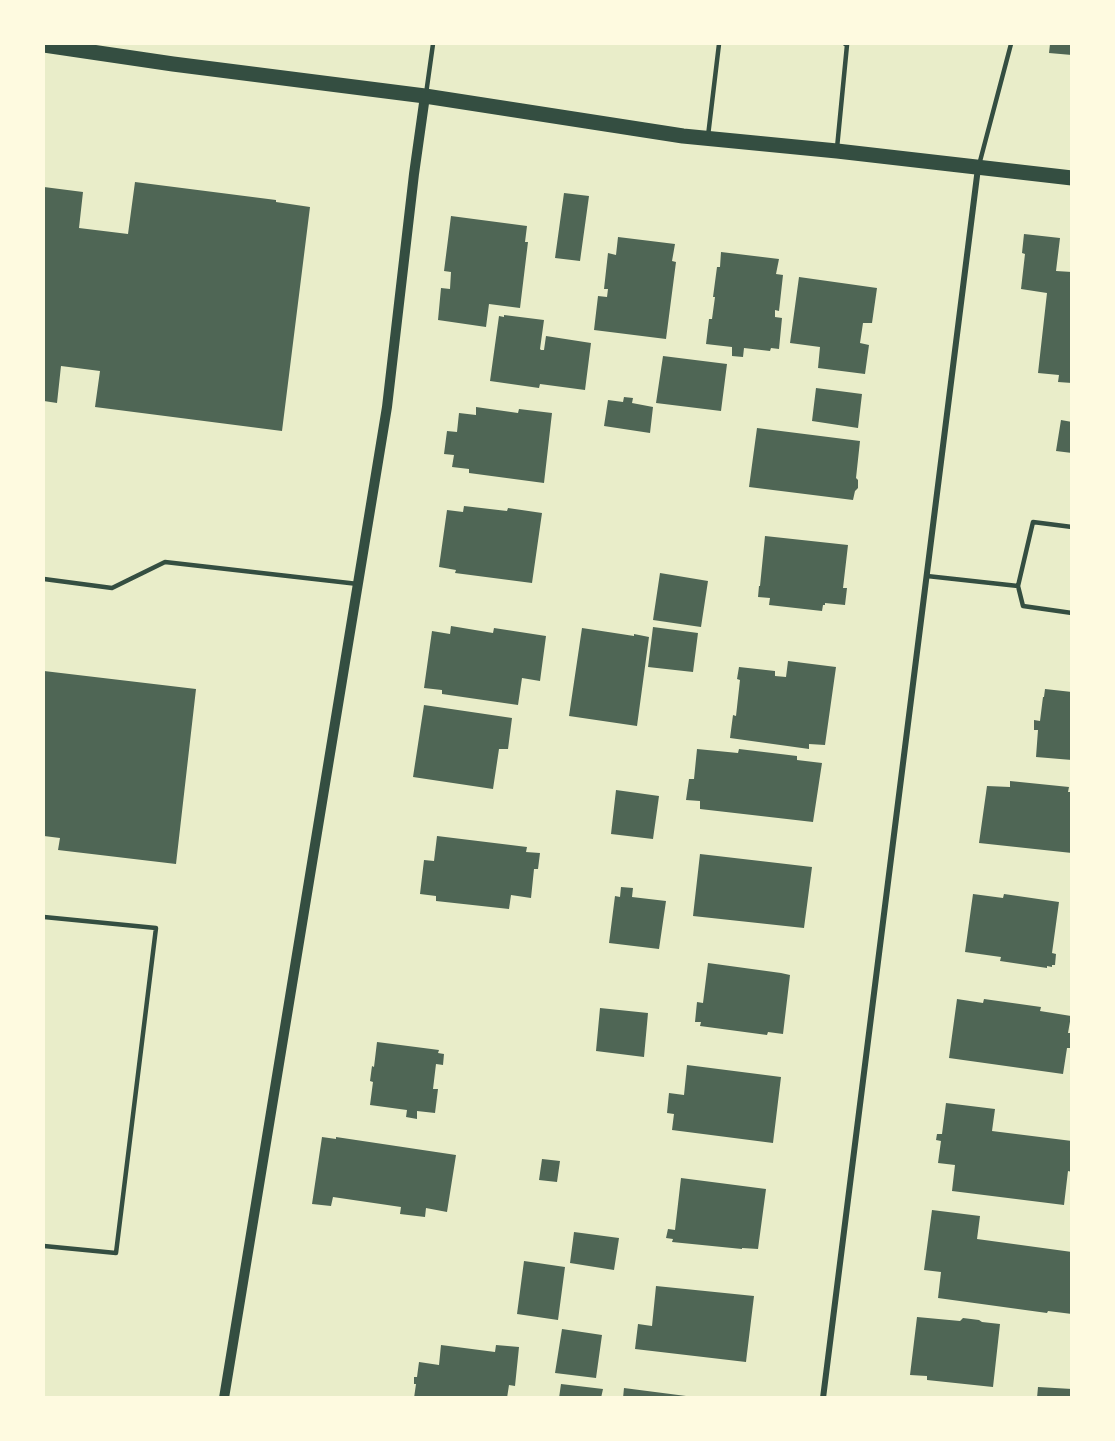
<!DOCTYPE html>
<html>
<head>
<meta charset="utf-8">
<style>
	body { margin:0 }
	#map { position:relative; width:1115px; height:1441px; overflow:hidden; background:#e9edc9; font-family:"Source Serif 4",serif }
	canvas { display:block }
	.frame { position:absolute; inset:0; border:45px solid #fefae0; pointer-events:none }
</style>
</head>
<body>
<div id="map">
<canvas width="1115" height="1441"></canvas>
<div class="frame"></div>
</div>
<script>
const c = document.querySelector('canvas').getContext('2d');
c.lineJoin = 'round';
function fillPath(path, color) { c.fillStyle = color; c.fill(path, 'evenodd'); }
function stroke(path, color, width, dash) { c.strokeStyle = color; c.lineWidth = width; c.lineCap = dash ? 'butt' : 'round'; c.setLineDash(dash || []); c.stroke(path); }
fillPath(new Path2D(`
	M 1050,44 L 1072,44 L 1072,55 L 1049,53 Z
	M 135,182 L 276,200 L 276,202 L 310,207 L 282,431 L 95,407 L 100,371 L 61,366 L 57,403 L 44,401 L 44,187 L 83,192 L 79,228 L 128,234 Z
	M 564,193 L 589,196 L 580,261 L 555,258 Z
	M 451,216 L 527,226 L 525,242 L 528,242 L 520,308 L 489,304 L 486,327 L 438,320 L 441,288 L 450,289 L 451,272 L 444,271 Z
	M 1024,234 L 1060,238 L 1056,271 L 1072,272 L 1072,383 L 1058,382 L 1059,375 L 1038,373 L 1047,293 L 1021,289 L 1025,254 L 1022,253 Z
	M 618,237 L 675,244 L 672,261 L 676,262 L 666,339 L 594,330 L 598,296 L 607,297 L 608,289 L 604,289 L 608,253 L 616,255 Z
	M 721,252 L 779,259 L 776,274 L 783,275 L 779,311 L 775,310 L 775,317 L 782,318 L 779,349 L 771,348 L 770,351 L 744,348 L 743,357 L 732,356 L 732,347 L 706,344 L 709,319 L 712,319 L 715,297 L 713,297 L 717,267 L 720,267 Z
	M 799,277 L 877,288 L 872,323 L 863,323 L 860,343 L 869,345 L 865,374 L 818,368 L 820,347 L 790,343 Z
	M 504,315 L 544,320 L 540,349 L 541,350 L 544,350 L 546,336 L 591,343 L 585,390 L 540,384 L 539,388 L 490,381 L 499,316 L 504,317 Z
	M 663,356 L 727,364 L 721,411 L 656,403 Z
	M 816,388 L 862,394 L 858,428 L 812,421 Z
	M 624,397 L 633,398 L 632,403 L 653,407 L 650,433 L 604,426 L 608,400 L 623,402 Z
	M 476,407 L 518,413 L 519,409 L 552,413 L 544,483 L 469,473 L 469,469 L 452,467 L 454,455 L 444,454 L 447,431 L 457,432 L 459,413 L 476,415 Z
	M 1061,420 L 1072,422 L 1072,453 L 1056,451 Z
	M 757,428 L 860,441 L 856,478 L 858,480 L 858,488 L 855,491 L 853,500 L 749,487 Z
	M 464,506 L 507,511 L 508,508 L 542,513 L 532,583 L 455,573 L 456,570 L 439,567 L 447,510 L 463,512 Z
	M 765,536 L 848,545 L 843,588 L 847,588 L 845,605 L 825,603 L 825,605 L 823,605 L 822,611 L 769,605 L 770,598 L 758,597 L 759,586 L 760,586 Z
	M 660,573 L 708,581 L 701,627 L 653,620 Z
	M 451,626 L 493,633 L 494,628 L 546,636 L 540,681 L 522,678 L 518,705 L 442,694 L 442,690 L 424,688 L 432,631 L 450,634 Z
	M 653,627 L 698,633 L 693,672 L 648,667 Z
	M 582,628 L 634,636 L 634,634 L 649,637 L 637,726 L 569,716 Z
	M 788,661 L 836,667 L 825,745 L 809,744 L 809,749 L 730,738 L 733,715 L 736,716 L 740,680 L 737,679 L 739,667 L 775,671 L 775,676 L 786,677 Z
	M 44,671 L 196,689 L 176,864 L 58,850 L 60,838 L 44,836 Z
	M 1045,689 L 1072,692 L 1072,760 L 1036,757 L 1038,730 L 1034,730 L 1034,720 L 1040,721 L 1043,697 L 1044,697 Z
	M 424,705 L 512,718 L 508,749 L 499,749 L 493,789 L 413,777 Z
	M 697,749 L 738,753 L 739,749 L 797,756 L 797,760 L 822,763 L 813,822 L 700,809 L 700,801 L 686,800 L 689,779 L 694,779 Z
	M 1010,781 L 1069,787 L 1068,792 L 1072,792 L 1072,853 L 979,843 L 987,786 L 1010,787 Z
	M 616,790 L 659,796 L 653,839 L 611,834 Z
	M 437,836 L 527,847 L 526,852 L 540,853 L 538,869 L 534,869 L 531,898 L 511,895 L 509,909 L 436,901 L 436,896 L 420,894 L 424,860 L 434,861 Z
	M 700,854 L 812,867 L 804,928 L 693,916 Z
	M 621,887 L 633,888 L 632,897 L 666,901 L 659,949 L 609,943 L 615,896 L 620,897 Z
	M 973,894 L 1003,898 L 1004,894 L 1059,902 L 1052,953 L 1056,954 L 1055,965 L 1052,965 L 1052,967 L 1047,966 L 1047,968 L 1000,961 L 1001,957 L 965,952 Z
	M 708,963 L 781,973 L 790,975 L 783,1034 L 768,1032 L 767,1035 L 700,1026 L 701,1022 L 695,1022 L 697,1002 L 703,1003 Z
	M 957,999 L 983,1003 L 984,999 L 1041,1007 L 1040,1011 L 1071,1016 L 1068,1033 L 1072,1033 L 1072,1048 L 1067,1048 L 1063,1074 L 949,1058 Z
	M 600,1008 L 648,1013 L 644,1057 L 596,1051 Z
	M 377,1042 L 439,1050 L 438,1053 L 444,1054 L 443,1065 L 436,1064 L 433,1089 L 438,1089 L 435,1113 L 417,1111 L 417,1119 L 406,1117 L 407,1110 L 370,1105 L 373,1082 L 370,1081 L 372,1066 L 374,1067 Z
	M 687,1065 L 781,1077 L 773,1143 L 672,1130 L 674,1114 L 667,1113 L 669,1093 L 684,1095 Z
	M 946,1103 L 995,1109 L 992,1131 L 1072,1141 L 1072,1172 L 1068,1171 L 1064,1205 L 952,1191 L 955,1165 L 938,1163 L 941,1141 L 936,1140 L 937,1134 L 942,1134 Z
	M 322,1137 L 336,1139 L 336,1137 L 456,1155 L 447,1212 L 426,1208 L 425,1217 L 400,1214 L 401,1207 L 333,1197 L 331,1206 L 312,1204 Z
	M 542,1159 L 560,1161 L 557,1182 L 539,1180 Z
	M 681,1178 L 766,1189 L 758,1249 L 742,1248 L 742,1249 L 672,1242 L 673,1239 L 666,1238 L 668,1229 L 675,1230 Z
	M 932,1210 L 980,1216 L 977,1239 L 1072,1252 L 1072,1314 L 1048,1311 L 1047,1313 L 938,1298 L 941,1272 L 924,1270 Z
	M 574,1232 L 619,1238 L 614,1270 L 570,1263 Z
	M 524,1261 L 565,1267 L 558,1320 L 517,1314 Z
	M 656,1286 L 754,1296 L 746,1362 L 635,1349 L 638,1324 L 652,1326 Z
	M 917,1317 L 960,1321 L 963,1318 L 979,1320 L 982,1322 L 1000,1324 L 993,1387 L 927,1380 L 927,1376 L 910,1375 Z
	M 562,1329 L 602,1335 L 596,1378 L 555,1373 Z
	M 441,1345 L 495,1352 L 496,1345 L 519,1347 L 515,1386 L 509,1385 L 507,1398 L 414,1398 L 416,1384 L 414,1384 L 414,1377 L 417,1377 L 419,1362 L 439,1365 Z
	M 561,1384 L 603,1389 L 601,1398 L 559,1398 Z
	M 1038,1387 L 1072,1389 L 1072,1398 L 1037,1398 Z
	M 624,1388 L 686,1396 L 686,1398 L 623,1398 Z`), '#4f6655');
stroke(new Path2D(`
	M 426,94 L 433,44
	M 708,136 L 719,44
	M 837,148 L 847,45 L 845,44
	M 979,165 L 1011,44
	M 1072,527 L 1033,522 L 1018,586 L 1023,606 L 1072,613
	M 927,576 L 1018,586
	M 44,579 L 112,588 L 165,562 L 358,584
	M 44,917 L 156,928 L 116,1253 L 44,1246`), '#344e41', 4.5);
stroke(new Path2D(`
	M 823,1398 L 978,168`), '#344e41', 6);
stroke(new Path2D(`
	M 224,1398 L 387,407 L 414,174 L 425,96`), '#344e41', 10);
stroke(new Path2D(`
	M 44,45 L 173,64 L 425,96 L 683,136 L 837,151 L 1072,178`), '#344e41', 15);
</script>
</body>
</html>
